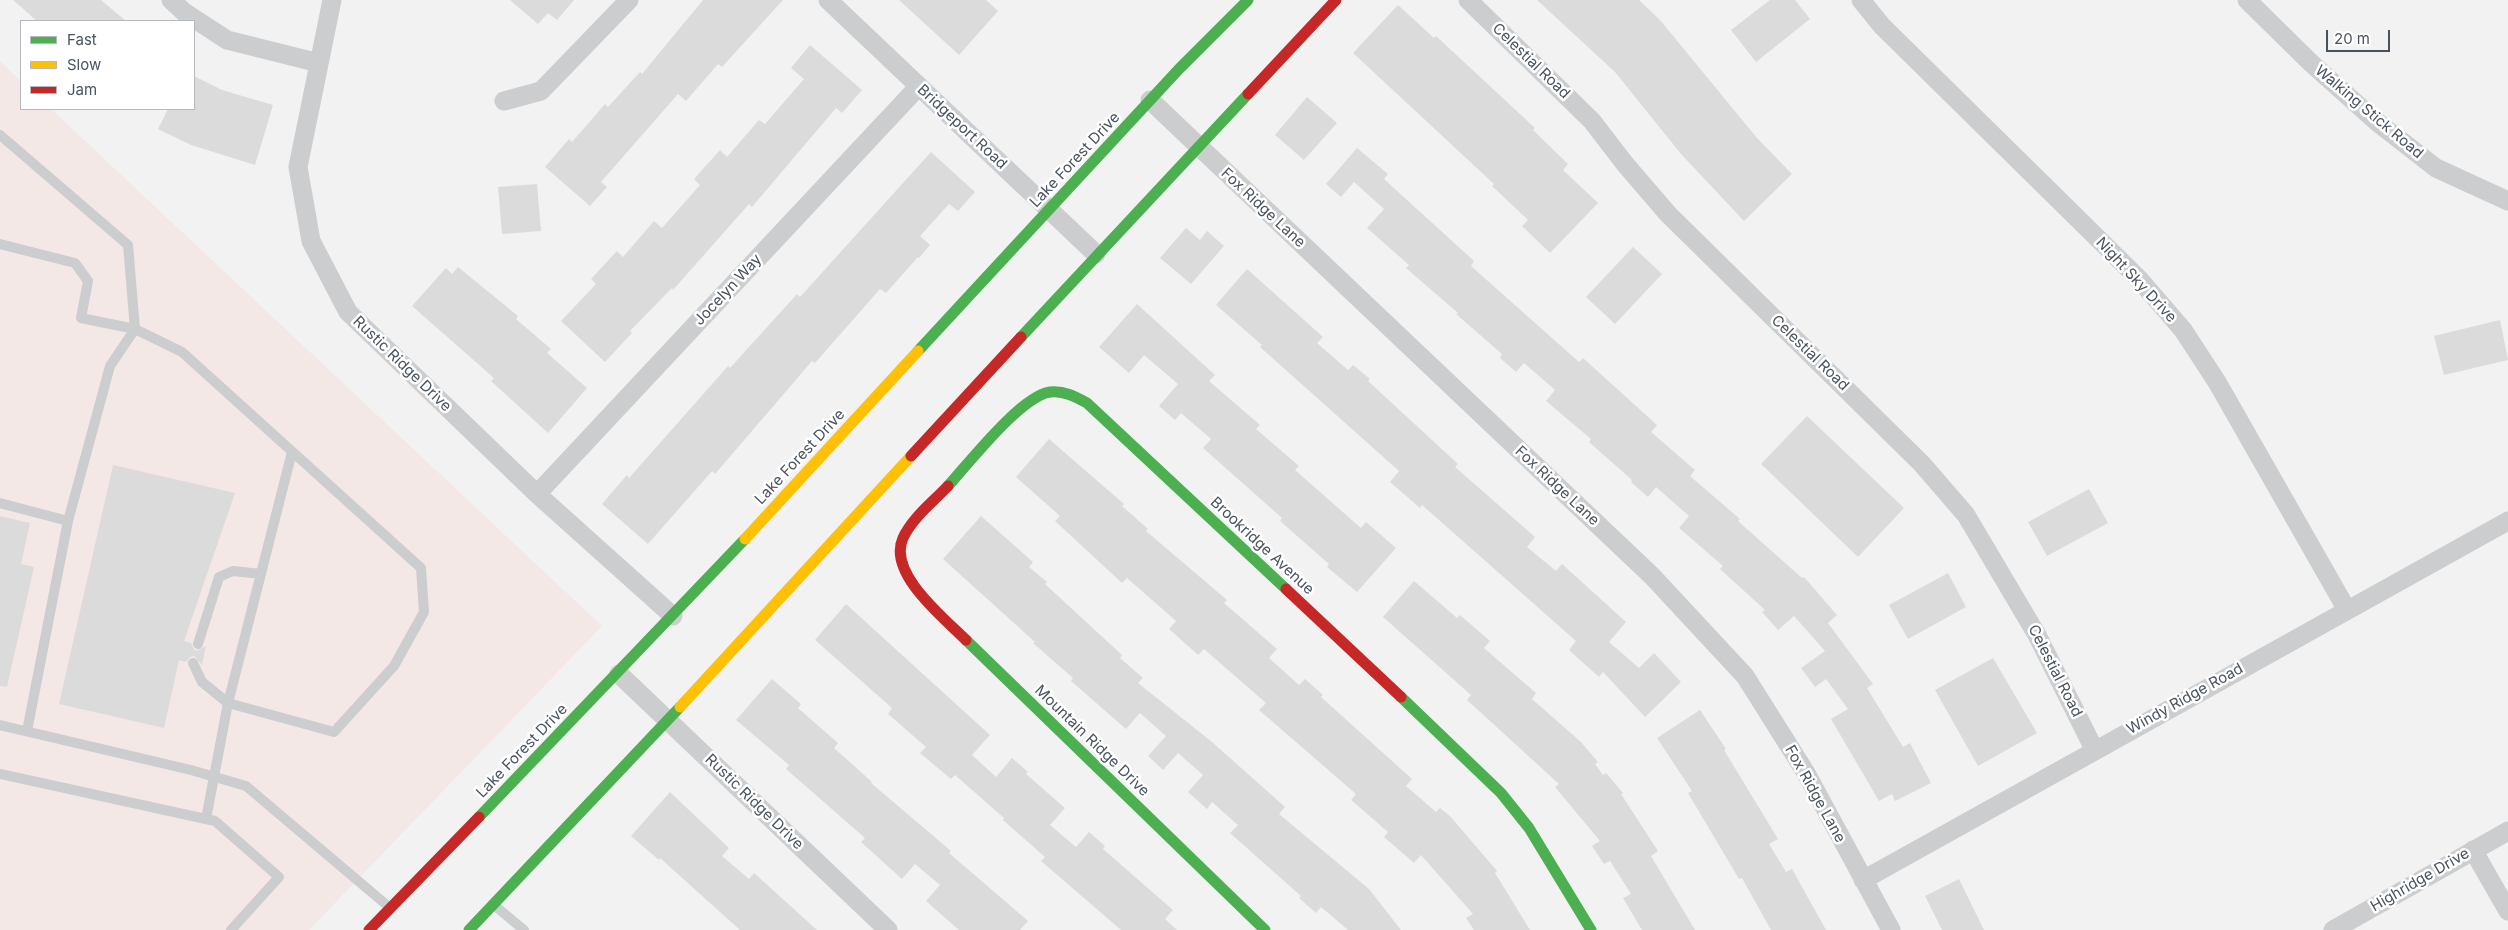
<!DOCTYPE html>
<html>
<head>
<meta charset="utf-8">
<style>
	body { margin:0 }
	#map { position:relative; width:2508px; height:930px; overflow:hidden; background:#f2f2f2; font-family:Inter,sans-serif }
	canvas { display:block }
	.legend { position:absolute; left:20px; top:20px; width:175px; height:90px; box-sizing:border-box; background:#fff; border:1px solid #b6babf; margin:0; padding:6px 9px; list-style:none; font-size:15px; color:#48535e }
	.legend li { display:flex; align-items:center; gap:10px; height:25px }
	.legend b { width:25px; border:1px solid #b6babf }
	.scale { position:absolute; left:2326px; top:30px; width:64px; height:22px; box-sizing:border-box; border:2px solid #48535e; border-top:0; padding-left:6px; font-size:15px; line-height:18px; white-space:nowrap; color:#48535e; -webkit-text-stroke:4px #fff; paint-order:stroke }
</style>
</head>
<body>
<div id="map">
<canvas width="2508" height="930"></canvas>
<ul class="legend">
<li><b style="height:6px;background:#4caf50"></b>Fast</li>
<li><b style="height:6px;background:#ffc107"></b>Slow</li>
<li><b style="height:6px;background:#c62828"></b>Jam</li>
</ul>
<div class="scale">20 m</div>
</div>
<script>
const c = document.querySelector('canvas').getContext('2d');
c.lineJoin = 'round';
function fillPath(path, color) { c.fillStyle = color; c.fill(path, 'evenodd'); }
function stroke(path, color, width, dash) { c.strokeStyle = color; c.lineWidth = width; c.lineCap = dash ? 'butt' : 'round'; c.setLineDash(dash || []); c.stroke(path); }
function drawText(font, color, halo, rows, align = 'center') {
  c.font = font + ' Inter,sans-serif'; c.lineWidth = 5; c.setLineDash([]); c.textBaseline = 'middle'; c.strokeStyle = halo; c.fillStyle = color; for (const [text, x, y, turn = 0] of rows) {
    c.save(); c.translate(x, y); c.rotate((+turn || 0) * Math.PI / 180); c.textAlign = isNaN(turn) ? turn : align; if (halo) c.strokeText(text, 0, 0); c.fillText(text, 0, 0); c.restore();
  }
}
fillPath(new Path2D(`
	M 0,61 L 21,81 L 21,109 L 51,109 L 602,626 L 309,930 L 0,930 Z`), '#f4e8e6');
fillPath(new Path2D(`
	M 13,0 L 101,0 L 126,21 L 37,21 Z
	M 510,0 L 574,0 L 557,20 L 548,13 L 538,24 Z
	M 703,0 L 783,0 L 722,67 L 718,64 L 686,101 L 678,94 L 601,182 L 607,187 L 590,206 L 545,167 L 569,139 L 572,142 L 605,104 L 608,107 L 640,72 L 642,74 Z
	M 899,0 L 986,0 L 998,11 L 959,55 Z
	M 1537,0 L 1639,0 L 1660,20 L 1757,138 L 1792,174 L 1744,221 L 1681,154 L 1615,72 Z
	M 1770,0 L 1795,0 L 1810,19 L 1756,62 L 1731,30 Z
	M 1398,5 L 1434,38 L 1436,36 L 1535,128 L 1533,130 L 1568,164 L 1563,170 L 1598,203 L 1550,253 L 1522,226 L 1528,220 L 1492,186 L 1494,184 L 1353,53 Z
	M 810,45 L 862,90 L 842,113 L 836,108 L 752,207 L 749,204 L 673,290 L 672,288 L 630,331 L 632,333 L 605,362 L 561,321 L 596,284 L 591,279 L 617,251 L 623,257 L 654,221 L 662,228 L 700,185 L 694,179 L 720,150 L 727,157 L 759,120 L 765,124 L 804,79 L 791,68 Z
	M 194,76 L 222,90 L 273,105 L 255,165 L 191,145 L 158,129 L 168,109 L 194,109 Z
	M 1307,97 L 1337,123 L 1304,160 L 1275,135 Z
	M 1357,148 L 1388,174 L 1384,179 L 1474,261 L 1471,266 L 1579,362 L 1583,358 L 1657,425 L 1651,432 L 1695,470 L 1690,476 L 1740,519 L 1738,521 L 1802,578 L 1804,577 L 1837,615 L 1828,623 L 1873,684 L 1867,688 L 1903,747 L 1910,743 L 1931,783 L 1895,801 L 1892,794 L 1879,801 L 1831,719 L 1848,709 L 1826,679 L 1815,687 L 1801,668 L 1825,651 L 1794,616 L 1778,630 L 1762,612 L 1765,610 L 1720,569 L 1723,566 L 1679,528 L 1689,516 L 1656,487 L 1648,497 L 1631,482 L 1632,480 L 1589,442 L 1591,439 L 1546,401 L 1555,390 L 1524,363 L 1516,372 L 1500,358 L 1502,354 L 1456,314 L 1458,313 L 1406,268 L 1409,265 L 1367,228 L 1384,209 L 1354,182 L 1341,197 L 1326,184 Z
	M 931,152 L 975,192 L 958,211 L 949,204 L 920,236 L 930,245 L 919,258 L 918,257 L 886,293 L 880,289 L 815,363 L 812,361 L 715,474 L 712,471 L 648,544 L 602,504 L 627,475 L 629,478 L 728,366 L 730,368 L 797,294 L 800,297 Z
	M 537,184 L 541,231 L 502,234 L 498,187 Z
	M 1186,228 L 1200,240 L 1207,231 L 1224,246 L 1191,284 L 1160,258 Z
	M 1633,247 L 1662,274 L 1615,324 L 1586,297 Z
	M 458,267 L 518,316 L 516,319 L 551,349 L 547,353 L 587,388 L 548,433 L 491,381 L 494,378 L 412,306 L 446,268 L 452,274 Z
	M 1247,269 L 1323,337 L 1317,343 L 1348,370 L 1353,365 L 1370,379 L 1368,381 L 1458,464 L 1455,467 L 1535,537 L 1527,547 L 1556,571 L 1562,564 L 1626,622 L 1609,642 L 1639,668 L 1654,653 L 1681,682 L 1645,717 L 1603,672 L 1599,677 L 1569,650 L 1576,641 L 1422,505 L 1420,508 L 1390,482 L 1399,471 L 1260,347 L 1262,345 L 1216,305 Z
	M 1137,304 L 1215,375 L 1209,381 L 1260,425 L 1256,429 L 1299,466 L 1295,470 L 1361,528 L 1366,522 L 1396,548 L 1357,592 L 1327,567 L 1329,564 L 1280,521 L 1282,518 L 1203,448 L 1211,439 L 1181,413 L 1175,420 L 1159,406 L 1178,384 L 1144,355 L 1129,373 L 1099,347 Z
	M 2500,320 L 2508,360 L 2444,375 L 2434,336 Z
	M 1807,416 L 1904,508 L 1858,557 L 1761,464 Z
	M 1049,439 L 1124,504 L 1122,506 L 1148,529 L 1146,531 L 1227,600 L 1224,603 L 1277,649 L 1269,658 L 1299,685 L 1305,679 L 1323,695 L 1321,697 L 1412,779 L 1406,786 L 1436,812 L 1440,808 L 1450,816 L 1497,871 L 1495,873 L 1530,930 L 1474,930 L 1466,918 L 1473,914 L 1421,855 L 1414,863 L 1384,837 L 1388,832 L 1351,800 L 1356,794 L 1259,710 L 1266,703 L 1204,649 L 1198,655 L 1169,629 L 1176,621 L 1127,578 L 1122,583 L 1055,521 L 1060,516 L 1016,477 Z
	M 113,465 L 235,493 L 184,641 L 191,643 L 193,648 L 196,651 L 206,646 L 202,665 L 194,656 L 190,657 L 186,662 L 179,660 L 164,728 L 59,704 Z
	M 2089,489 L 2108,523 L 2047,556 L 2028,522 Z
	M 0,516 L 30,523 L 21,564 L 34,567 L 7,687 L 0,686 Z
	M 981,516 L 1033,562 L 1029,567 L 1047,582 L 1045,584 L 1122,655 L 1120,658 L 1143,678 L 1138,683 L 1212,742 L 1285,807 L 1279,814 L 1369,889 L 1401,930 L 1348,930 L 1321,907 L 1316,913 L 1299,898 L 1301,896 L 1230,833 L 1238,825 L 1212,802 L 1207,809 L 1188,792 L 1203,775 L 1178,753 L 1163,770 L 1148,756 L 1166,736 L 1140,713 L 1126,729 L 1071,681 L 1073,678 L 1033,643 L 1035,642 L 943,559 Z
	M 1948,573 L 1966,607 L 1908,639 L 1889,605 Z
	M 1414,581 L 1457,618 L 1460,615 L 1490,641 L 1484,648 L 1536,693 L 1532,699 L 1581,742 L 1598,762 L 1595,764 L 1603,775 L 1606,773 L 1623,793 L 1621,794 L 1658,851 L 1651,856 L 1695,930 L 1642,930 L 1623,898 L 1631,894 L 1610,861 L 1604,864 L 1592,846 L 1600,841 L 1555,787 L 1559,784 L 1467,700 L 1471,695 L 1383,617 Z
	M 846,604 L 990,735 L 972,755 L 996,777 L 1012,758 L 1028,772 L 1026,774 L 1065,808 L 1050,825 L 1076,847 L 1089,832 L 1105,846 L 1103,849 L 1173,910 L 1165,919 L 1177,930 L 1121,930 L 1041,861 L 1045,857 L 1003,820 L 1004,818 L 955,775 L 951,779 L 920,753 L 926,747 L 888,714 L 892,708 L 815,640 Z
	M 1993,658 L 2037,733 L 1978,766 L 1935,690 Z
	M 772,679 L 801,704 L 798,708 L 838,743 L 834,748 L 872,782 L 871,783 L 951,851 L 949,853 L 1028,921 L 1020,930 L 959,930 L 926,901 L 940,885 L 915,864 L 902,879 L 861,842 L 865,838 L 786,769 L 789,765 L 736,720 Z
	M 1700,710 L 1726,749 L 1724,750 L 1778,839 L 1769,844 L 1786,872 L 1792,869 L 1826,930 L 1771,930 L 1742,878 L 1739,879 L 1688,793 L 1692,791 L 1657,738 Z
	M 670,792 L 729,848 L 722,856 L 749,879 L 754,873 L 817,930 L 740,930 L 660,858 L 659,860 L 631,836 Z
	M 1959,879 L 1984,930 L 1942,930 L 1925,896 Z`), '#dbdbdc');
stroke(new Path2D(`
	M 0,135 L 128,245 L 135,329 L 182,352 L 421,568 L 424,612 L 394,666 L 334,732 L 228,703 L 292,452
	M 0,244 L 75,263 L 88,281 L 81,318 L 135,329 L 110,366 L 68,521
	M 0,503 L 68,521 L 27,731
	M 198,644 L 219,577 L 233,571 L 261,574
	M 193,663 L 202,682 L 228,703 L 206,819
	M 0,725 L 191,770 L 246,786 L 389,907
	M 0,774 L 215,821 L 279,877 L 231,930
	M 494,905 L 524,930`), '#cbcdcf', 10);
stroke(new Path2D(`
	M 171,0 L 184,12 L 227,40 L 319,63
	M 332,0 L 298,167 L 311,241 L 348,312 L 537,494 L 673,616
	M 828,0 L 1096,254
	M 1468,0 L 1592,121 L 1625,164 L 1668,214 L 1922,464 L 1966,515 L 2037,635 L 2094,749
	M 1861,0 L 1882,26 L 2139,279 L 2183,330 L 2217,382 L 2347,610
	M 2247,0 L 2311,63 L 2377,122 L 2436,168 L 2508,201
	M 1150,100 L 1652,576 L 1745,676 L 1806,773 L 1891,930
	M 504,101 L 541,91 L 629,0
	M 537,494 L 919,86
	M 619,674 L 888,930
	M 2473,850 L 2508,911
	M 1863,880 L 2508,521
	M 2333,930 L 2508,831`), '#cbcdcf', 19);
stroke(new Path2D(`
	M 1021,337 L 1248,94
	M 918,351 L 1179,69 L 1248,0
	M 948,486 C 969,463 1021,396 1050,392 C 1063,390 1076,397 1087,403 L 1286,589
	M 966,640 L 1265,930
	M 1401,697 L 1501,793 L 1529,828 L 1591,930
	M 479,817 L 745,539
	M 469,930 L 680,707`), '#4caf50', 11);
stroke(new Path2D(`
	M 745,539 L 918,351
	M 680,707 L 911,456`), '#ffc107', 11);
stroke(new Path2D(`
	M 1248,94 L 1336,0
	M 911,456 L 1021,337
	M 948,486 C 933,502 912,518 903,538 C 887,573 944,618 966,640
	M 1286,589 L 1401,697
	M 369,930 L 479,817`), '#c62828', 11);
drawText('15px', '#48535e', '#fff', [
	["Celestial Road",1531,61,44],
	["Walking Stick Road",2369,112,40],
	["Bridgeport Road",962,127,43],
	["Lake Forest Drive",1075,160,-47],
	["Fox Ridge Lane",1263,208,43],
	["Night Sky Drive",2136,280,47],
	["Jocelyn Way",728,290,-47],
	["Celestial Road",1810,353,44],
	["Rustic Ridge Drive",402,364,44],
	["Lake Forest Drive",800,457,-47],
	["Fox Ridge Lane",1557,486,43],
	["Brookridge Avenue",1262,546,43],
	["Celestial Road",2055,671,63],
	["Windy Ridge Road",2185,699,-29],
	["Mountain Ridge Drive",1092,741,44],
	["Lake Forest Drive",522,751,-46],
	["Fox Ridge Lane",1815,794,61],
	["Rustic Ridge Drive",754,802,44],
	["Highridge Drive",2420,880,-30]
]);
</script>
</body>
</html>
